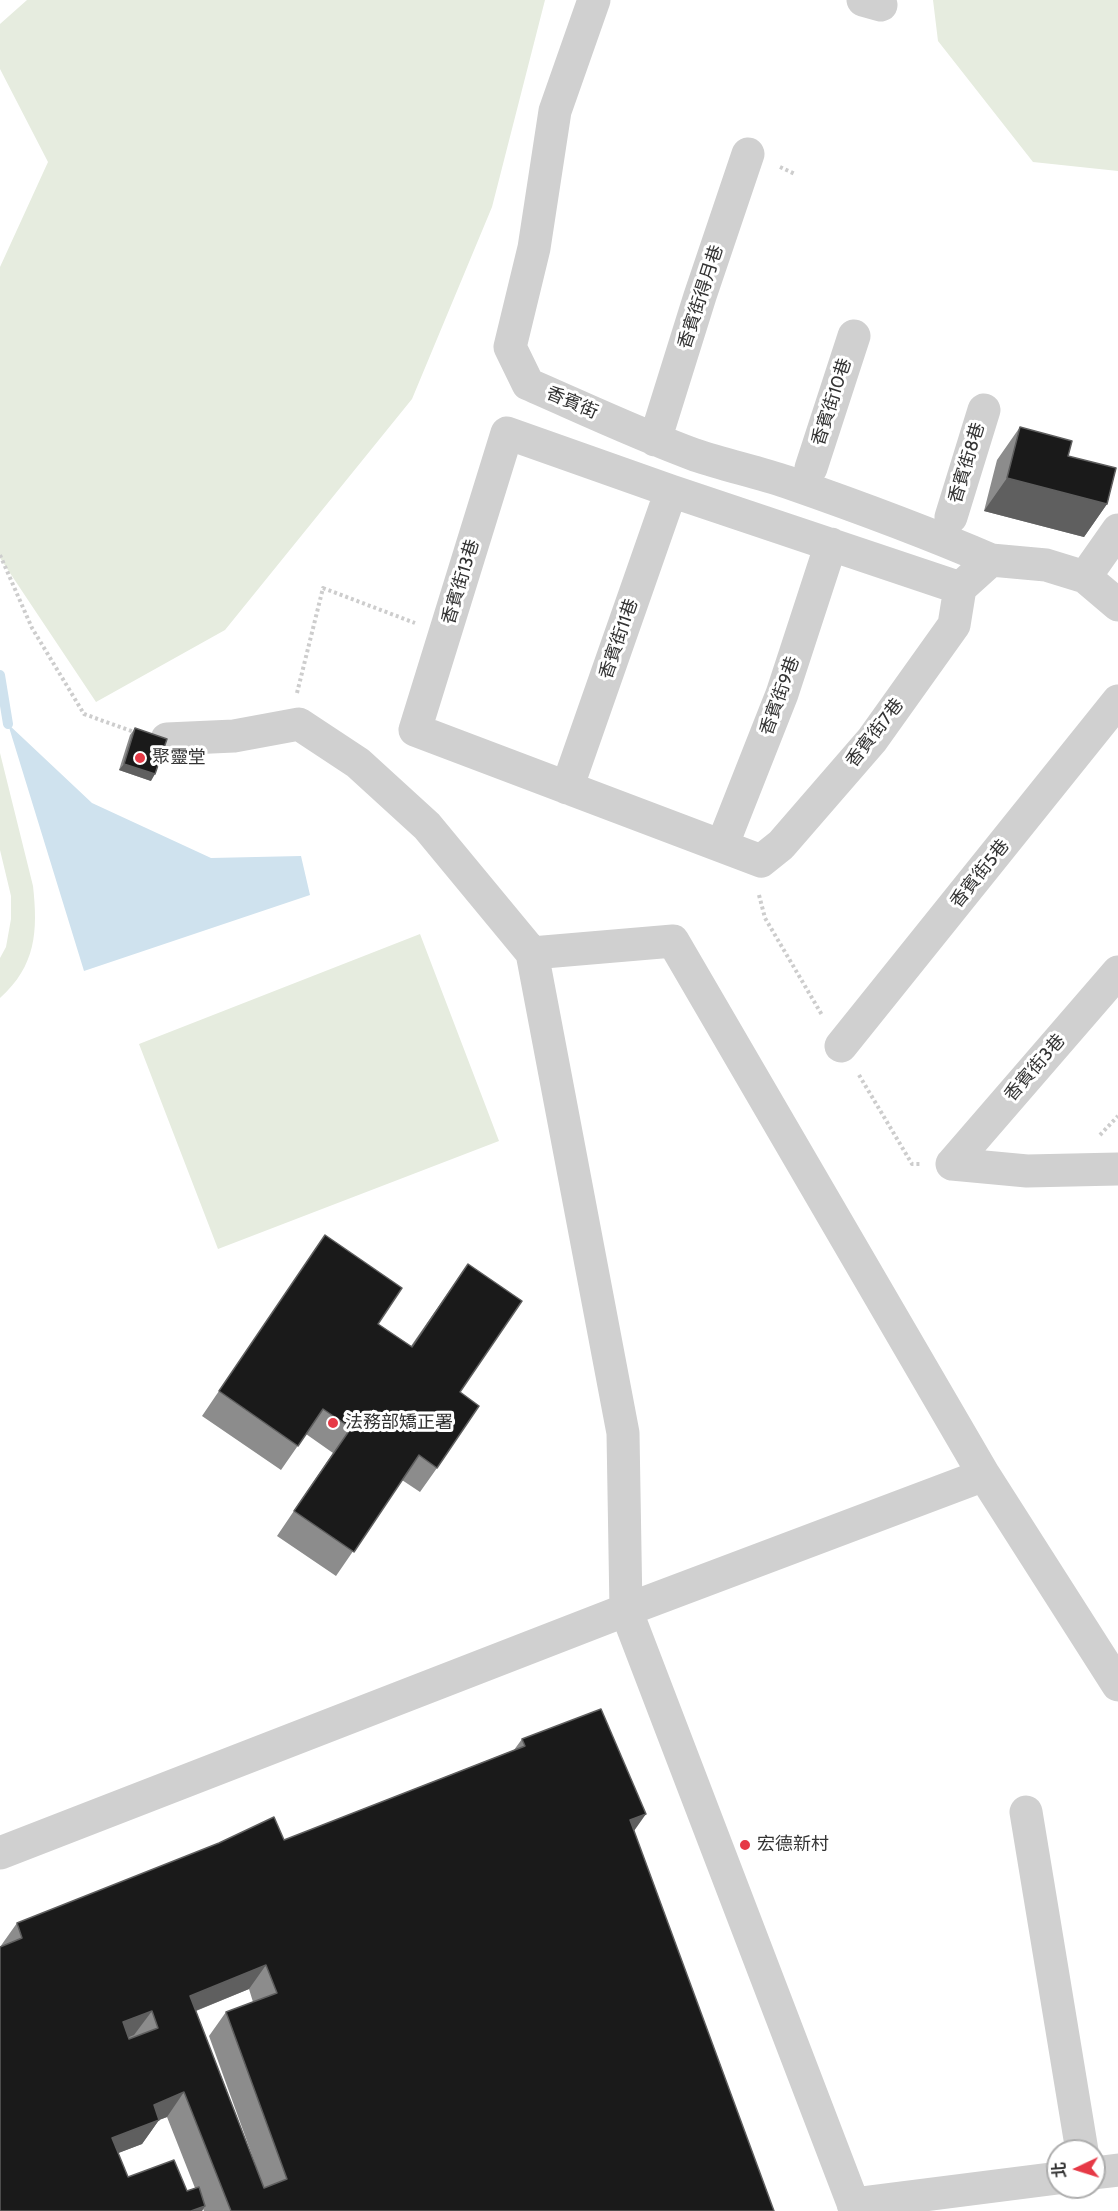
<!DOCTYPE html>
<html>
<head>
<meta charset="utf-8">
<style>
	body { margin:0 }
	#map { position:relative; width:1118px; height:2211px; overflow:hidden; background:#fff; font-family:Cabin,"Noto Sans TC",sans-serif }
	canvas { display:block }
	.north { position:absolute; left:1046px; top:2139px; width:60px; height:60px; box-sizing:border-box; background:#fff; border:2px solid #adadad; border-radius:50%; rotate:266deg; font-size:16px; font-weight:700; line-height:24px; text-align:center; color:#333 }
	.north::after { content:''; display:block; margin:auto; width:21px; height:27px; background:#e63946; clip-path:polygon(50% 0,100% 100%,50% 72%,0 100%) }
</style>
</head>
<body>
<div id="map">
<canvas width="1118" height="2211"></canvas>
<div class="north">北</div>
</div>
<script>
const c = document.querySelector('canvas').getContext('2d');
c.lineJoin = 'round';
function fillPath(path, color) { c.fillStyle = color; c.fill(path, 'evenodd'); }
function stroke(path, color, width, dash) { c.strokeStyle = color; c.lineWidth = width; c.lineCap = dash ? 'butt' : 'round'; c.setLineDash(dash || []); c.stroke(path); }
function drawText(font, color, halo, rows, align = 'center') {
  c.font = font + ' Cabin,"Noto Sans TC",sans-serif'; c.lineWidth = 6; c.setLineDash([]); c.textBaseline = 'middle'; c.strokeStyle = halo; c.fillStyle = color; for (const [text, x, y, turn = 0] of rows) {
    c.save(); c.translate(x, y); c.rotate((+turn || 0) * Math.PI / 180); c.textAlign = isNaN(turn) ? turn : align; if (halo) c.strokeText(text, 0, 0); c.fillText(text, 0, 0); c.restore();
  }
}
fillPath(new Path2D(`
	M 27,0 L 545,0 L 492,207 L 412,399 L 225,630 L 96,702 L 0,558 L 0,267 L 48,162 L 0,69 L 0,24 Z
	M 933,0 L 1118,0 L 1118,171 L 1033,162 L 938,41 Z
	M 0,753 L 33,886 C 38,931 36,966 0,998 L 0,958 L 6,947 L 11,919 L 11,896 L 0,850 Z
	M 420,934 L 499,1141 L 218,1249 L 139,1044 Z`), '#e6ecdf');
fillPath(new Path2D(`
	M 8,724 L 92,803 L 211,858 L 301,856 L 310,895 L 84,971 Z`), '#cfe2ee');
stroke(new Path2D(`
	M 0,675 L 8,724`), '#cfe2ee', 10);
stroke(new Path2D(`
	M 780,167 L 795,174
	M 0,555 L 32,628 L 84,714 L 134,732
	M 297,693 L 323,588 L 415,623
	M 759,895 L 765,918 L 822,1015
	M 859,1075 L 912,1164 L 921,1164
	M 1100,1135 L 1118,1116`), '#cdcdcd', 4, [3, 3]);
stroke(new Path2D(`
	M 594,0 L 555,111 L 534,248 L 510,347 L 528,384 C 583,408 638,434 695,455 C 725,465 757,472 787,482 C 856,506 924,531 991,560
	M 863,0 L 881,5
	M 655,440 L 700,296 L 748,154
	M 811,468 L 854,336
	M 951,517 L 984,410
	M 1085,577 L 1118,530
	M 960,588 L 954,625 L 872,740 L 781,845 L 761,861 L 415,730 L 507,433 L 671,491 L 960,588 L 991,560 L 1046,565 L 1085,577 L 1118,605
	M 167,739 L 234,736 L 299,724 L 358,763 L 427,826 L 532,953 L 673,941 L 984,1475 L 1118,1685
	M 567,788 L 671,491
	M 722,846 L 782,694 L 831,544
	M 532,953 L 623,1433 L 626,1610 L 984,1475
	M 841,1046 L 1118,701
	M 952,1164 L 1118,972
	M 952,1164 L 1027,1171 L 1118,1169
	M 1026,1812 L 1082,2151
	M 0,1853 L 626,1610 L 856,2211
	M 1094,2173 L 1118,2170
	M 853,2204 L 1058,2178`), '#d0d0d0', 33);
fillPath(new Path2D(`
	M 1020,427 L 1068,456 L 1107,504 L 1084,537 L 984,511 L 997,460 Z
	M 135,728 L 151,781 L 119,770 L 130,735 Z
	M 325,1235 L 378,1324 L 411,1346 L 468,1264 L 460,1392 L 437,1468 L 420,1492 L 402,1480 L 336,1576 L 277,1536 L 333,1453 L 306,1434 L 281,1470 L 202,1416 Z
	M 522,1739 L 634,1831 L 774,2211 L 204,2211 L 203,2209 L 202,2211 L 0,2211 L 0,1947 L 17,1923 L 284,1840 L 514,1750 ZM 249,1989 L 253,2002 L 226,2012 L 209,2036 L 257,2169 L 196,2011 ZM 167,2117 L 195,2188 L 187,2191 L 128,2177 L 118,2153 L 142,2144 L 159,2120 Z`), '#8c8c8c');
fillPath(new Path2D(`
	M 1007,478 L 1107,504 L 1084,537 L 984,511 Z
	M 124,764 L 155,774 L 151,781 L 119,770 Z
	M 646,1814 L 629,1838 L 630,1820 Z
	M 266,1965 L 249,1989 L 173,2020 L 190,1996 Z
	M 152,2011 L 134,2035 L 105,2047 L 123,2022 Z
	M 184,2092 L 167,2117 L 159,2120 L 142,2144 L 95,2162 L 112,2138 L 154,2105 Z
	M 205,2206 L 202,2211 L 191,2211 Z`), '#5f5f5f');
const building = new Path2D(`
	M 1020,427 L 1072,441 L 1068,456 L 1116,468 L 1107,504 L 1007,478 Z
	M 135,728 L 167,739 L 155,774 L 124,764 Z
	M 325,1235 L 402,1288 L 378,1324 L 412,1347 L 468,1264 L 522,1301 L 460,1392 L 479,1406 L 437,1468 L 419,1455 L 354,1552 L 294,1511 L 351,1428 L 323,1409 L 298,1446 L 219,1391 Z
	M 601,1709 L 646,1814 L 630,1820 L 774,2211 L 231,2211 L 184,2092 L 154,2105 L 159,2120 L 112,2138 L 128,2177 L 174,2160 L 187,2191 L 199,2187 L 205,2206 L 191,2211 L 0,2211 L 0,1947 L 22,1938 L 17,1923 L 219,1843 L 274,1817 L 284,1840 L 525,1746 L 522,1739 ZM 266,1965 L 277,1993 L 226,2012 L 287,2179 L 264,2188 L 190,1996 ZM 152,2011 L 158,2028 L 129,2039 L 123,2022 Z`);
fillPath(building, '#1a1a1a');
stroke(building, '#5f5f5f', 1.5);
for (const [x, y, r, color] of [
	[140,758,6,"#e63946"],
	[333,1423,6,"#e63946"],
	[745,1845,6,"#e63946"]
]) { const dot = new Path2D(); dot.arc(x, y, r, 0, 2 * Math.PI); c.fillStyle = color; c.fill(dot); stroke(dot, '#fff', 2); }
drawText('18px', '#333', '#fff', [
	["香賓街得月巷",701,297,-72],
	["香賓街10巷",832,402,-72],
	["香賓街",572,403,23],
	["香賓街8巷",967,463,-73],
	["香賓街13巷",461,582,-73],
	["香賓街11巷",619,639,-71],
	["香賓街9巷",780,696,-70],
	["香賓街7巷",875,733,-52],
	["香賓街5巷",980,874,-51],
	["香賓街3巷",1035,1068,-49]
]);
drawText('18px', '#333', '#fff', [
	["聚靈堂",152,758],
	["法務部矯正署",345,1423],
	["宏德新村",757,1845]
], 'left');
</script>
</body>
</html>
